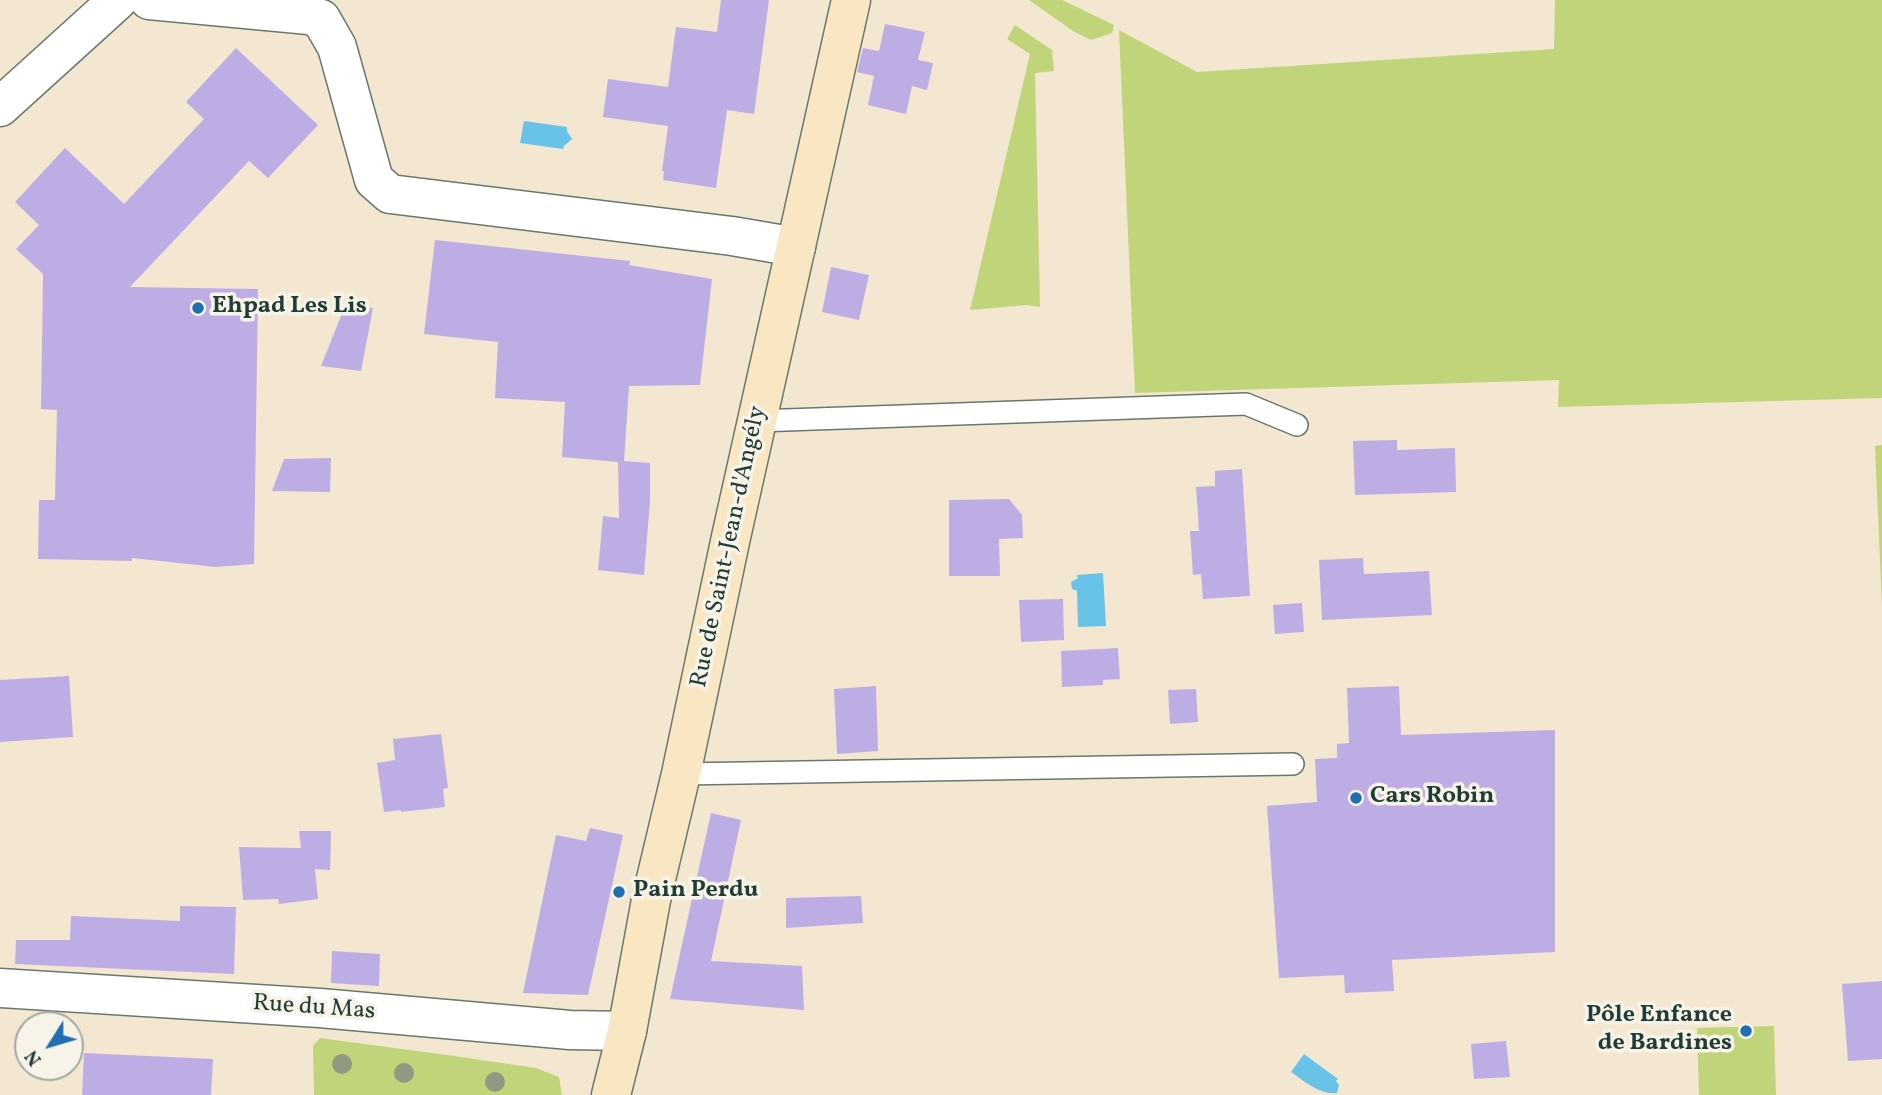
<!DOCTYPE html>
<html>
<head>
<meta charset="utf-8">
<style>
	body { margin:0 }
	#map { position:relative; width:1882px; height:1095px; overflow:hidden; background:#f3e7d1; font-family:Vollkorn,serif }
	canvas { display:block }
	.north { position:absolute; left:14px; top:1011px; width:70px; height:70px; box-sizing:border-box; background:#f7f3e8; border:2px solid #a1aaa0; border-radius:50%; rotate:233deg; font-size:19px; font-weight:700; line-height:28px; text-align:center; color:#1f3d34 }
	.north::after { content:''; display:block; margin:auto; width:24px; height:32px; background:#1f6fb2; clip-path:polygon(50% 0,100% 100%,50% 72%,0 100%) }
</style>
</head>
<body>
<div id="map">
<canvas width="1882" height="1095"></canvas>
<div class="north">N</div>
</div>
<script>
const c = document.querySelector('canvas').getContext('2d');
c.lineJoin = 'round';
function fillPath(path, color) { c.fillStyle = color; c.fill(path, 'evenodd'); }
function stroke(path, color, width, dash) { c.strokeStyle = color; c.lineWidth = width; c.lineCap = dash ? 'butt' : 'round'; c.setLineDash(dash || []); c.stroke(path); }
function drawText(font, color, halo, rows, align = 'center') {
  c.font = font + ' Vollkorn,serif'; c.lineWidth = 7; c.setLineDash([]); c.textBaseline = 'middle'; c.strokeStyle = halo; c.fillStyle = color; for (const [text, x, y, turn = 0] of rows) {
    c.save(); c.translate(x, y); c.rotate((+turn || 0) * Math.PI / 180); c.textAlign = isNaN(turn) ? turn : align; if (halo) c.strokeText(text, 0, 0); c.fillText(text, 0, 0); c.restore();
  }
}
fillPath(new Path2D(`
	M 1029,0 L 1062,0 L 1114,25 L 1112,33 L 1091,40 L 1073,31 Z
	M 1555,0 L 1882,0 L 1882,398 L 1558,407 L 1559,380 L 1135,393 L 1119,30 L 1197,72 L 1554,49 Z
	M 1015,25 L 1052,50 L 1054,71 L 1035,73 L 1040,307 L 1027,305 L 970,310 L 1030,54 L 1007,39 Z
	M 1882,445 L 1882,607 L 1875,446 Z
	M 1774,1026 L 1776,1095 L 1699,1095 L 1697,1028 Z
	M 320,1038 L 447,1055 L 536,1068 L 559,1077 L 562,1095 L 314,1095 L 313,1046 Z`), '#c0d579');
fillPath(new Path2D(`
	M 524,121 L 567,127 L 567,131 L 572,139 L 564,146 L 563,149 L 520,143 Z
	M 1103,573 L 1106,626 L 1078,627 L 1077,591 L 1072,589 L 1071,582 L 1078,578 L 1077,575 Z
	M 1304,1054 L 1338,1079 L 1336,1081 L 1339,1085 L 1337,1093 C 1320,1095 1304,1081 1291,1072 Z`), '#69c2e7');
fillPath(new Path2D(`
	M 721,0 L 769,0 L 754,114 L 727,110 L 716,188 L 663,180 L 664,171 L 662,171 L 668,126 L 603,117 L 608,79 L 668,87 L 676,27 L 717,32 Z
	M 885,24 L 925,32 L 918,60 L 933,63 L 927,90 L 912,86 L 906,114 L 868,105 L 874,76 L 857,72 L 863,48 L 879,51 Z
	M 236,48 L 318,125 L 268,178 L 249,161 L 130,287 L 258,289 L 254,564 L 216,567 L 132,558 L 132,561 L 38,559 L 39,500 L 55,500 L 57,410 L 41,409 L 43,274 L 16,249 L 39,225 L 15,202 L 65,148 L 124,204 L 204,119 L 186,102 Z
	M 435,240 L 630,261 L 629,265 L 712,279 L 700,385 L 629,386 L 624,461 L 650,463 L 650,501 L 644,575 L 598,570 L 603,516 L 619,518 L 618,462 L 562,457 L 565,402 L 495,398 L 498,342 L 424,334 Z
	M 831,267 L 869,275 L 859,320 L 822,312 Z
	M 345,306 L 373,308 L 361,371 L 321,366 Z
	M 1397,440 L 1397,450 L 1455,448 L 1456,492 L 1355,495 L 1353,441 Z
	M 331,458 L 330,492 L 272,491 L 284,459 Z
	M 1242,469 L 1250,596 L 1203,599 L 1201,574 L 1193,575 L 1190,531 L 1199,531 L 1196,487 L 1215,486 L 1215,471 Z
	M 1009,499 L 1022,515 L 1023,538 L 999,539 L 1000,576 L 949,576 L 949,500 Z
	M 1363,558 L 1364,574 L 1429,571 L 1432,615 L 1322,620 L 1319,560 Z
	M 1063,599 L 1064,640 L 1021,642 L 1019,600 Z
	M 1302,603 L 1304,632 L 1275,634 L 1273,605 Z
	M 1118,648 L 1120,679 L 1103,680 L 1103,685 L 1062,687 L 1061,651 Z
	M 69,676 L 73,737 L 0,742 L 0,680 Z
	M 876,686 L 878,751 L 837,754 L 834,689 Z
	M 1399,686 L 1401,735 L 1555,730 L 1555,952 L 1392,960 L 1394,991 L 1345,993 L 1344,975 L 1279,978 L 1267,806 L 1317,802 L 1315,759 L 1337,758 L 1337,744 L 1349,743 L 1347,688 Z
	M 1196,689 L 1198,722 L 1170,724 L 1168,690 Z
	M 441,734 L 448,788 L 443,789 L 445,807 L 401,812 L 401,810 L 384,812 L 377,763 L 395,760 L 393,739 Z
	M 711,813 L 741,820 L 711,961 L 802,966 L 804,1010 L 670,999 Z
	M 590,828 L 623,835 L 588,995 L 523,993 L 556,835 L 586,841 Z
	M 299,831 L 331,831 L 330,870 L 315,869 L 318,899 L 279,904 L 278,899 L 243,900 L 239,847 L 301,848 Z
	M 861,896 L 863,923 L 786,928 L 786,898 Z
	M 180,906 L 236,907 L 234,974 L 15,964 L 16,940 L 70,940 L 71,916 L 180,921 Z
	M 332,951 L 380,954 L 379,986 L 331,983 Z
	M 1882,981 L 1882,1059 L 1848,1061 L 1842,984 Z
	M 1506,1041 L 1510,1077 L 1474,1079 L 1471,1044 Z
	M 84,1053 L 213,1059 L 211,1095 L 82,1095 Z`), '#beade5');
const service = new Path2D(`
	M 757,421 L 1246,404 L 1297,425
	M 681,774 L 1293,764`);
const minor = new Path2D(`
	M 149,0 L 309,15 L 321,19 L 337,47 L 374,180 L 390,194 L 732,236 L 796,247
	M 0,107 L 118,0
	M 0,988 L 320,1008 L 570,1030 L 627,1031`);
const secondary = new Path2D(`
	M 611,1095 L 627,1031 L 651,900 L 681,774 L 731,537 L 851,0`);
stroke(service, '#69786b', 24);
stroke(minor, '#69786b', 41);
stroke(secondary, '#69786b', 41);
stroke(service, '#fff', 21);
stroke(minor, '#fff', 38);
stroke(secondary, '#f9e7c3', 38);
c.fillStyle = '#909a82';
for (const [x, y] of [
	[342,1064],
	[404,1073],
	[495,1082]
]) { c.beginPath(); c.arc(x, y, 10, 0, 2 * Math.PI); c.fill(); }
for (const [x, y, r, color] of [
	[198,308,7,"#1f6fb2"],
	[1356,798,7,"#1f6fb2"],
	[619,892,7,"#1f6fb2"],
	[1746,1031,7,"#1f6fb2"]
]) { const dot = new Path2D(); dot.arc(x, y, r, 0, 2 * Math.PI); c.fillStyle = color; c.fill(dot); stroke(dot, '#f7f3e8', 2.5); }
drawText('bold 24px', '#1f3d34', '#f7f3e8', [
	["Ehpad Les Lis",212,308],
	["Cars Robin",1370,798],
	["Pain Perdu",633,892],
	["Pôle Enfance",1732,1017,"right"],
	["de Bardines",1732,1045,"right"]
], 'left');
drawText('24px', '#1f3d34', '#f7f3e8', [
	["Rue de Saint-Jean-d'Angély",730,547,-78],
	["Rue du Mas",314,1009,4]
]);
</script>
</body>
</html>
